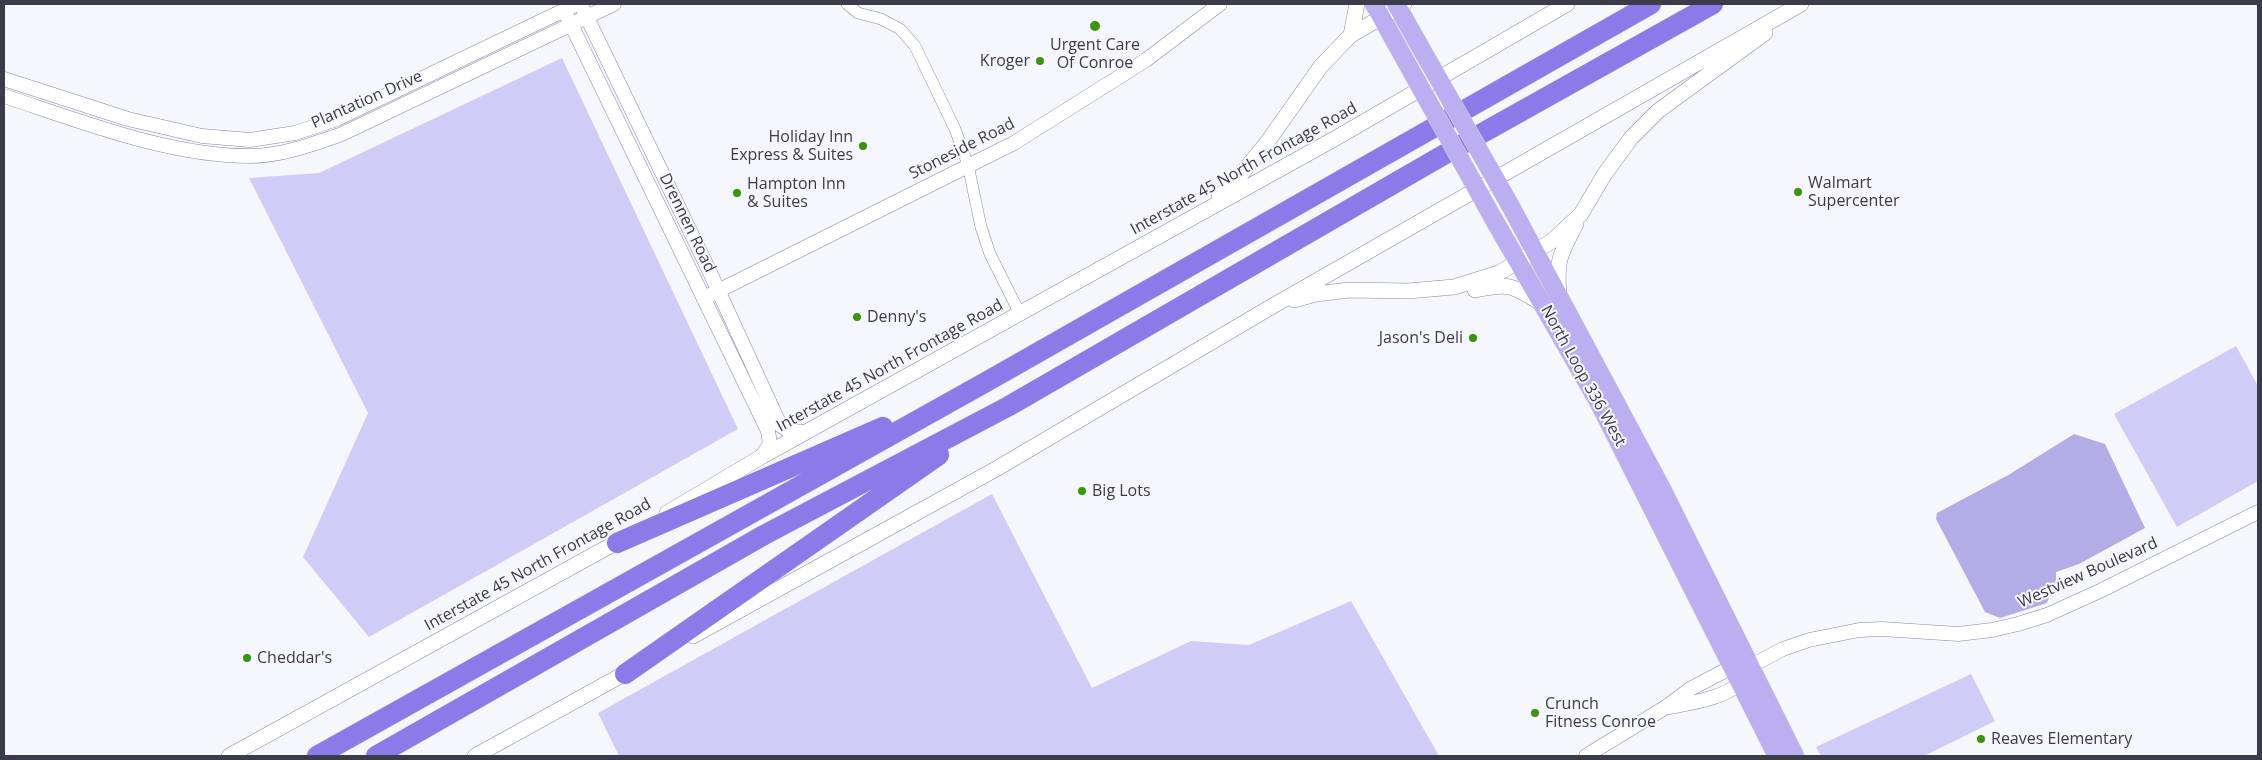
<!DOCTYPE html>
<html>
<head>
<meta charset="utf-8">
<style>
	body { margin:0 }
	#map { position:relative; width:2262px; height:760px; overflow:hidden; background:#f6f6fd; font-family:"Open Sans",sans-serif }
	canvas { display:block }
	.frame { position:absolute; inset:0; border:5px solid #3c3b49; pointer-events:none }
</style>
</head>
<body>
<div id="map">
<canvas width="2262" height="760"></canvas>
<div class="frame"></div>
</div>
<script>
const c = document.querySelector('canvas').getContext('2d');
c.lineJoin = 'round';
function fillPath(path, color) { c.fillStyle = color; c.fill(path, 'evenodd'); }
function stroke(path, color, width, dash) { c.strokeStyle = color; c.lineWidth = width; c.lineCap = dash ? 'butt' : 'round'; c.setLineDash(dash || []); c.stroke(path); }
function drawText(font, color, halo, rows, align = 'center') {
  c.font = font + ' "Open Sans",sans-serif'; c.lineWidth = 4; c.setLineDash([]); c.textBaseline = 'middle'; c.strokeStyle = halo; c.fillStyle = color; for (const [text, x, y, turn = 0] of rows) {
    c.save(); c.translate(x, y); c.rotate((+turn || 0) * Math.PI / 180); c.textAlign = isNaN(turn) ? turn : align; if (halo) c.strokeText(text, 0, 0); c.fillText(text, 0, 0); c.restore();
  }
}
fillPath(new Path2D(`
	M 562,58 L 738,429 L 369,637 L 303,557 L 368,413 L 249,178 L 319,173 Z
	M 2236,346 L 2258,386 L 2258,481 L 2177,527 L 2114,414 Z
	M 992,494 L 1092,688 L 1191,641 L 1249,645 L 1351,601 L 1439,756 L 619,756 L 598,713 Z
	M 1971,674 L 1995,721 L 1924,756 L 1821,756 L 1816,747 Z`), '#d0ccf8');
fillPath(new Path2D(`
	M 2074,434 L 2105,444 L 2145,528 L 2079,564 L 2056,572 L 2056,580 L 2047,603 L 2000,618 L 1985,612 L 1936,519 L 1937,513 L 2010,474 Z`), '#b3ade7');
const minor = new Path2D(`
	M 847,4 L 858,13 L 881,19 L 900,29 L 915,46 L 955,129 L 968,165 L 981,227 L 990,254 L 1020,314`);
const tertiary = new Path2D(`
	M 583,9 L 707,266 L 780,425 L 790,432 L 807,432
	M 567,16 L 768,431 L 770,444 L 761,457
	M 4,79 L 128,119 L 202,136 L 250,140 L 295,133 L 337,119 L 577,4
	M 4,96 C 80,121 169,156 250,156 C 281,156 313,144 342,134 L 614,4
	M 704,298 L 1014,143 L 1146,60 L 1220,4
	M 1669,707 C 1691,703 1735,697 1746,675
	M 1586,756 L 1666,707 L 1690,689 L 1732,667 L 1751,666 L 1783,649 L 1809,640 L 1859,630 L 1882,629 L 1958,634 L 1992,630 L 2018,624 L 2047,615 L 2102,590 L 2258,512`);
const secondary = new Path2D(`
	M 1351,35 L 1357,4
	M 1219,196 L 1233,184 L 1266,144 L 1321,66 L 1351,35 L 1404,4
	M 1475,290 C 1512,282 1513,286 1544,305
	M 1559,294 C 1556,261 1560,254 1576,224
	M 1294,300 L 1316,294 L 1349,290 L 1408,291 L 1454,287 L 1499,273 L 1552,241 L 1581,214 L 1604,175 L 1631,138 L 1658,111 L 1765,33
	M 667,513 L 761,457 L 1336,138 L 1567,4
	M 693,636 L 996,469 L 1271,307 L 1801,4
	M 229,756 L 626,537
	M 475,756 L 633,669`);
const primary = new Path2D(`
	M 1374,4 L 1399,49
	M 1396,4 L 1418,43
	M 1510,205 L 1662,489 L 1795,756
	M 1493,218 L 1599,403 L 1777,756`);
const motorway = new Path2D(`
	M 617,543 L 883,427
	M 625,674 L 939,455
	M 317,756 L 986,382 L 1651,4
	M 376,756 L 764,535 L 1009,406 L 1452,150 L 1713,4`);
stroke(minor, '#8986a6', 12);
stroke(tertiary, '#8986a6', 15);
stroke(secondary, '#8986a6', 16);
stroke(primary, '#d4d4d7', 19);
stroke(motorway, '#d4d4d7', 21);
stroke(minor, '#fff', 11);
stroke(tertiary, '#fff', 14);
stroke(secondary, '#fff', 15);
stroke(primary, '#bbaff2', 18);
stroke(motorway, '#8d7ae9', 20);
const primaryBridge = new Path2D(`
	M 1418,43 L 1510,205
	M 1399,49 L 1493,218`);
stroke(primaryBridge, '#d4d4d7', 19, []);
stroke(primaryBridge, '#bbaff2', 18);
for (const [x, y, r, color] of [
	[1095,26,6,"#39940e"],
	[1040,61,5,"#39940e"],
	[863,146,5,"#39940e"],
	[1798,192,5,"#39940e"],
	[737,193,5,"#39940e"],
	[857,317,5,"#39940e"],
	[1473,338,5,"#39940e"],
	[1082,491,5,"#39940e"],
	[247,658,5,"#39940e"],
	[1535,713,5,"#39940e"],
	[1981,739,5,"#39940e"]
]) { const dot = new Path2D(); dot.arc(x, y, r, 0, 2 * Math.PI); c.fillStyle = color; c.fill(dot); stroke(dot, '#f6f6fd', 2); }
drawText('16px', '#3c3b49', '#f6f6fd', [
	["Urgent Care",1095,45,"center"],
	["Of Conroe",1095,63,"center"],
	["Kroger",1030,61,"right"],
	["Holiday Inn",853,137,"right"],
	["Express & Suites",853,155,"right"],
	["Walmart",1808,183],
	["Supercenter",1808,201],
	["Hampton Inn",747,184],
	["& Suites",747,202],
	["Denny's",867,317],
	["Jason's Deli",1463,338,"right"],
	["Big Lots",1092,491],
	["Cheddar's",257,658],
	["Crunch",1545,704],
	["Fitness Conroe",1545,722],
	["Reaves Elementary",1991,739]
], 'left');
drawText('16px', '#3c3b49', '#f6f6fd', [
	["Plantation Drive",367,100,-24],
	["Stoneside Road",962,149,-27],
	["Interstate 45 North Frontage Road",1244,169,-29],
	["Drennen Road",687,223,64],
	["Interstate 45 North Frontage Road",890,366,-29],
	["North Loop 336 West",1583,376,61],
	["Interstate 45 North Frontage Road",538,565,-29],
	["Westview Boulevard",2088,573,-24]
]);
</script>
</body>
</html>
